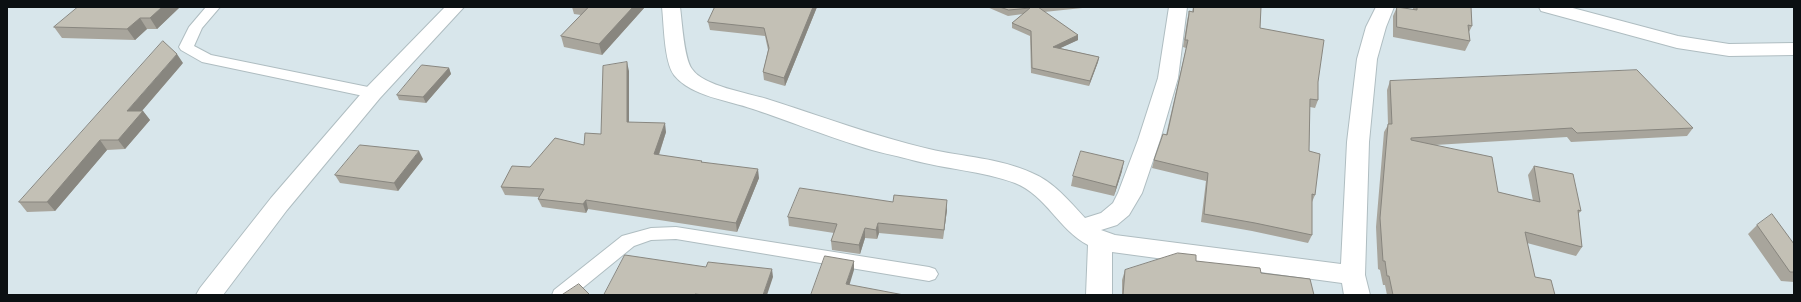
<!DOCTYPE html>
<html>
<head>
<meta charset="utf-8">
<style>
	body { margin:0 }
	#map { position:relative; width:1801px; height:302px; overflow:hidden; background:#d8e6eb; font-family:"Varela Round",sans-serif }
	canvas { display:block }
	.frame { position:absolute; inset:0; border:8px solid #0b1012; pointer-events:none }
</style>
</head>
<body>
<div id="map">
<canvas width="1801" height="302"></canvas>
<div class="frame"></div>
</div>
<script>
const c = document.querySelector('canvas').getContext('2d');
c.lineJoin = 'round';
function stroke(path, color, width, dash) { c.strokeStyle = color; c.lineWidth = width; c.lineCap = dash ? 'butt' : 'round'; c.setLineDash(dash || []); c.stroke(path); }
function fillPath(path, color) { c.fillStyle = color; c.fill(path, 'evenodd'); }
const lane = new Path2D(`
	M 206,7 L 220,7 L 202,28 L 194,46 L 211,55 L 373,88 L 378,90 L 380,93 L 378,96 L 373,98 L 202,62 L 181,50 L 179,47 L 189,27 Z
	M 676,227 L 929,267 L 935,269 L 938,274 L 935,279 L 929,281 L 676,239 L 651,240 L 634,246 L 574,295 L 552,295 L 554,290 L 622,236 L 651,228 Z`);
const street = new Path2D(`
	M 445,7 L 464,7 L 380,98 L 287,210 L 223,295 L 196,295 L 200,288 L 271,198 L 366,88 Z
	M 662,7 L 680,7 C 682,21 684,59 692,69 C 703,86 748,93 767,99 C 821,116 873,136 929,149 C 963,157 1000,158 1032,173 C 1054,182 1069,201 1085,218 L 1101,213 L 1113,203 L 1118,193 L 1138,140 L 1158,78 L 1169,7 L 1187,7 L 1178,78 L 1160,140 L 1142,193 L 1129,215 L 1117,225 L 1101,230 L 1115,235 L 1341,264 L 1347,142 L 1357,59 L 1366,27 L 1376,7 L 1394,7 L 1386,27 L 1377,59 L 1369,142 L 1365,275 L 1370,295 L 1344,295 L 1342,283 L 1112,252 L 1112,295 L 1086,295 L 1088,245 C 1059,230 1046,195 1015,183 C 982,171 945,169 912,160 C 894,155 876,152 859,146 C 823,135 789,121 753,109 C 728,100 692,97 674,75 C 664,62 664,24 662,7 Z
	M 1539,7 L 1569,7 L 1678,36 L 1729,44 L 1794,43 L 1794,55 L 1729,56 L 1677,48 L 1541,11 Z`);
stroke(lane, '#afbdc1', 2);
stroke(street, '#afbdc1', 2);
fillPath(lane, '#fff');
fillPath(street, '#fff');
fillPath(new Path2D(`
	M 180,7 L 157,29 L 147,29 L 135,40 L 62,38 L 54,27 Z
	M 572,7 L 645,7 L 602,55 L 564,47 L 561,36 L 581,15 L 574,14 Z
	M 715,7 L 817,7 L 785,86 L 764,80 L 763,72 L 768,50 L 765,36 L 710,30 L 708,22 Z
	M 987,7 L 1092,7 L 1044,12 L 1078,35 L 1078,40 L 1060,48 L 1099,57 L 1098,62 L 1089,86 L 1031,73 L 1030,36 L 1012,28 L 1012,23 L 1023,14 L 1008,16 Z
	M 1193,7 L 1261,7 L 1260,28 L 1318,82 L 1318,100 L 1315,108 L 1310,107 L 1309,151 L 1315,195 L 1312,202 L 1312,235 L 1308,243 L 1252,231 L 1201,222 L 1206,181 L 1152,168 L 1154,160 L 1166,135 L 1186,48 L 1183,47 L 1187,21 L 1189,11 L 1192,12 Z
	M 1397,7 L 1413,10 L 1413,7 L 1471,7 L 1472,26 L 1469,32 L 1470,41 L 1465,51 L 1393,37 L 1393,16 Z
	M 183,63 L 142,111 L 143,111 L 150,120 L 125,149 L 107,150 L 55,211 L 27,212 L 19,202 Z
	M 449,68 L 451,74 L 426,103 L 399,100 L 397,95 Z
	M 629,71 L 629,122 L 666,132 L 659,155 L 702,162 L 759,178 L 737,232 L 588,209 L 586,213 L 542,207 L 538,199 L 539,197 L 505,195 L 501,187 L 530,167 L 584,145 L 601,134 Z
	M 1390,81 L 1693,128 L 1687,136 L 1571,142 L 1567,137 L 1435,145 L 1498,192 L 1533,201 L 1528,175 L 1534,166 L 1581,211 L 1578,214 L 1582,247 L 1576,256 L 1527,243 L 1535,277 L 1555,295 L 1387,295 L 1385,285 L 1383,285 L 1380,270 L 1378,269 L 1376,227 L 1384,132 L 1388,125 L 1387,90 Z
	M 423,159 L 398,191 L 340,183 L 335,175 Z
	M 1122,171 L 1114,196 L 1071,186 L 1073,176 Z
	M 947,210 L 943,239 L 879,233 L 877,239 L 865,238 L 860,254 L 832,250 L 831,241 L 834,233 L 789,226 L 788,217 Z
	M 1757,225 L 1794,244 L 1794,282 L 1781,281 L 1748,234 Z
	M 1196,261 L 1261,273 L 1314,295 L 1122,295 L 1122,280 L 1125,270 Z`), '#a8a59c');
fillPath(new Path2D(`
	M 162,7 L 180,7 L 157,29 L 150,18 Z
	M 633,7 L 645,7 L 602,55 L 599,44 Z
	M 813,7 L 817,7 L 785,86 L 784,78 Z
	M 140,18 L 147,29 L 135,40 L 127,29 Z
	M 1078,35 L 1078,40 L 1052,52 L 1053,47 Z
	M 177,54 L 183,63 L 134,120 L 127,111 Z
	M 1099,57 L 1098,62 L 1089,86 L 1090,81 Z
	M 627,62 L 629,71 L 629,131 L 627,122 Z
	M 449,68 L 451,74 L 426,103 L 423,97 Z
	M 143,111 L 150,120 L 125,149 L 118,140 Z
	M 665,123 L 666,132 L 656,163 L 654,154 Z
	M 100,140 L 107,150 L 55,211 L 47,202 Z
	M 419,151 L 423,159 L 398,191 L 394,183 Z
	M 1124,161 L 1122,171 L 1114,196 L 1116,187 Z
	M 758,169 L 759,178 L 737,232 L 736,223 Z
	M 586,200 L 588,209 L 586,213 L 583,204 Z
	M 947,200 L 947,210 L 943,239 L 944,230 Z
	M 878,223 L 879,233 L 877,239 L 876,230 Z
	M 865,228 L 865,238 L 860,254 L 859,245 Z
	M 854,261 L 854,270 L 847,293 L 846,284 Z
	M 772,269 L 773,277 L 767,295 L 763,295 Z`), '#88867f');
const building = new Path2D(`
	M 78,7 L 162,7 L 150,18 L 140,18 L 127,29 L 54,27 Z
	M 589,7 L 633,7 L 599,44 L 561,36 Z
	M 715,7 L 813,7 L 784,78 L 763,72 L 769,48 L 764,28 L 708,22 Z
	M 1000,7 L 1041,7 L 1038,7 L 1078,35 L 1053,47 L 1099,57 L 1090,81 L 1032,68 L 1031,31 L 1012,23 L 1030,8 L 1009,10 Z
	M 1194,7 L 1261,7 L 1260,28 L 1324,40 L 1318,82 L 1318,100 L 1310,99 L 1309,151 L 1320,154 L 1315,195 L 1312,194 L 1312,235 L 1255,223 L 1204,214 L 1208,173 L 1154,160 L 1163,134 L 1167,135 L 1188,40 L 1185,40 L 1189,14 L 1189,11 L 1193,12 Z
	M 1397,7 L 1417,10 L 1417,7 L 1471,7 L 1472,26 L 1468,25 L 1470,41 L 1397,27 Z
	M 163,41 L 177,54 L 127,111 L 143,111 L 118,140 L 100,140 L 47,202 L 19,202 Z
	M 627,62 L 627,122 L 665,123 L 654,154 L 702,161 L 701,162 L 758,169 L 736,223 L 586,200 L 583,204 L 538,199 L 544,189 L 501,187 L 512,166 L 530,167 L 555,138 L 584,145 L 585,133 L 601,134 L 603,66 Z
	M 422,65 L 449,68 L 423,97 L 397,95 Z
	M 1637,70 L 1693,128 L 1577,133 L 1572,128 L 1411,138 L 1411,140 L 1492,157 L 1498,192 L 1540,202 L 1534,166 L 1573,174 L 1581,211 L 1578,210 L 1582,247 L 1525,232 L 1535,277 L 1551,280 L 1555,295 L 1393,295 L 1389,276 L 1387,276 L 1385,261 L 1383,261 L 1380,218 L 1388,124 L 1392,124 L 1390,81 Z
	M 360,145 L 419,151 L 394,183 L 335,175 Z
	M 1081,151 L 1124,161 L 1116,187 L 1073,176 Z
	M 800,188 L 893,202 L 894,195 L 947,200 L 944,230 L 878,223 L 876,230 L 865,228 L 859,245 L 831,241 L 837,224 L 788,217 Z
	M 1772,214 L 1794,244 L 1794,272 L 1790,272 L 1757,225 Z
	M 1178,253 L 1196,255 L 1196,261 L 1260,268 L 1261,273 L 1310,279 L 1314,295 L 1123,295 L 1125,270 Z
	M 625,255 L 706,267 L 708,262 L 772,269 L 763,295 L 703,295 L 695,294 L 694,295 L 604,295 Z
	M 825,256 L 854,261 L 846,284 L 904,295 L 811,295 Z
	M 579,284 L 590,295 L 562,295 Z`);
fillPath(building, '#c3c0b5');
stroke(building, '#88867f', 1);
</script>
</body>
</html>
